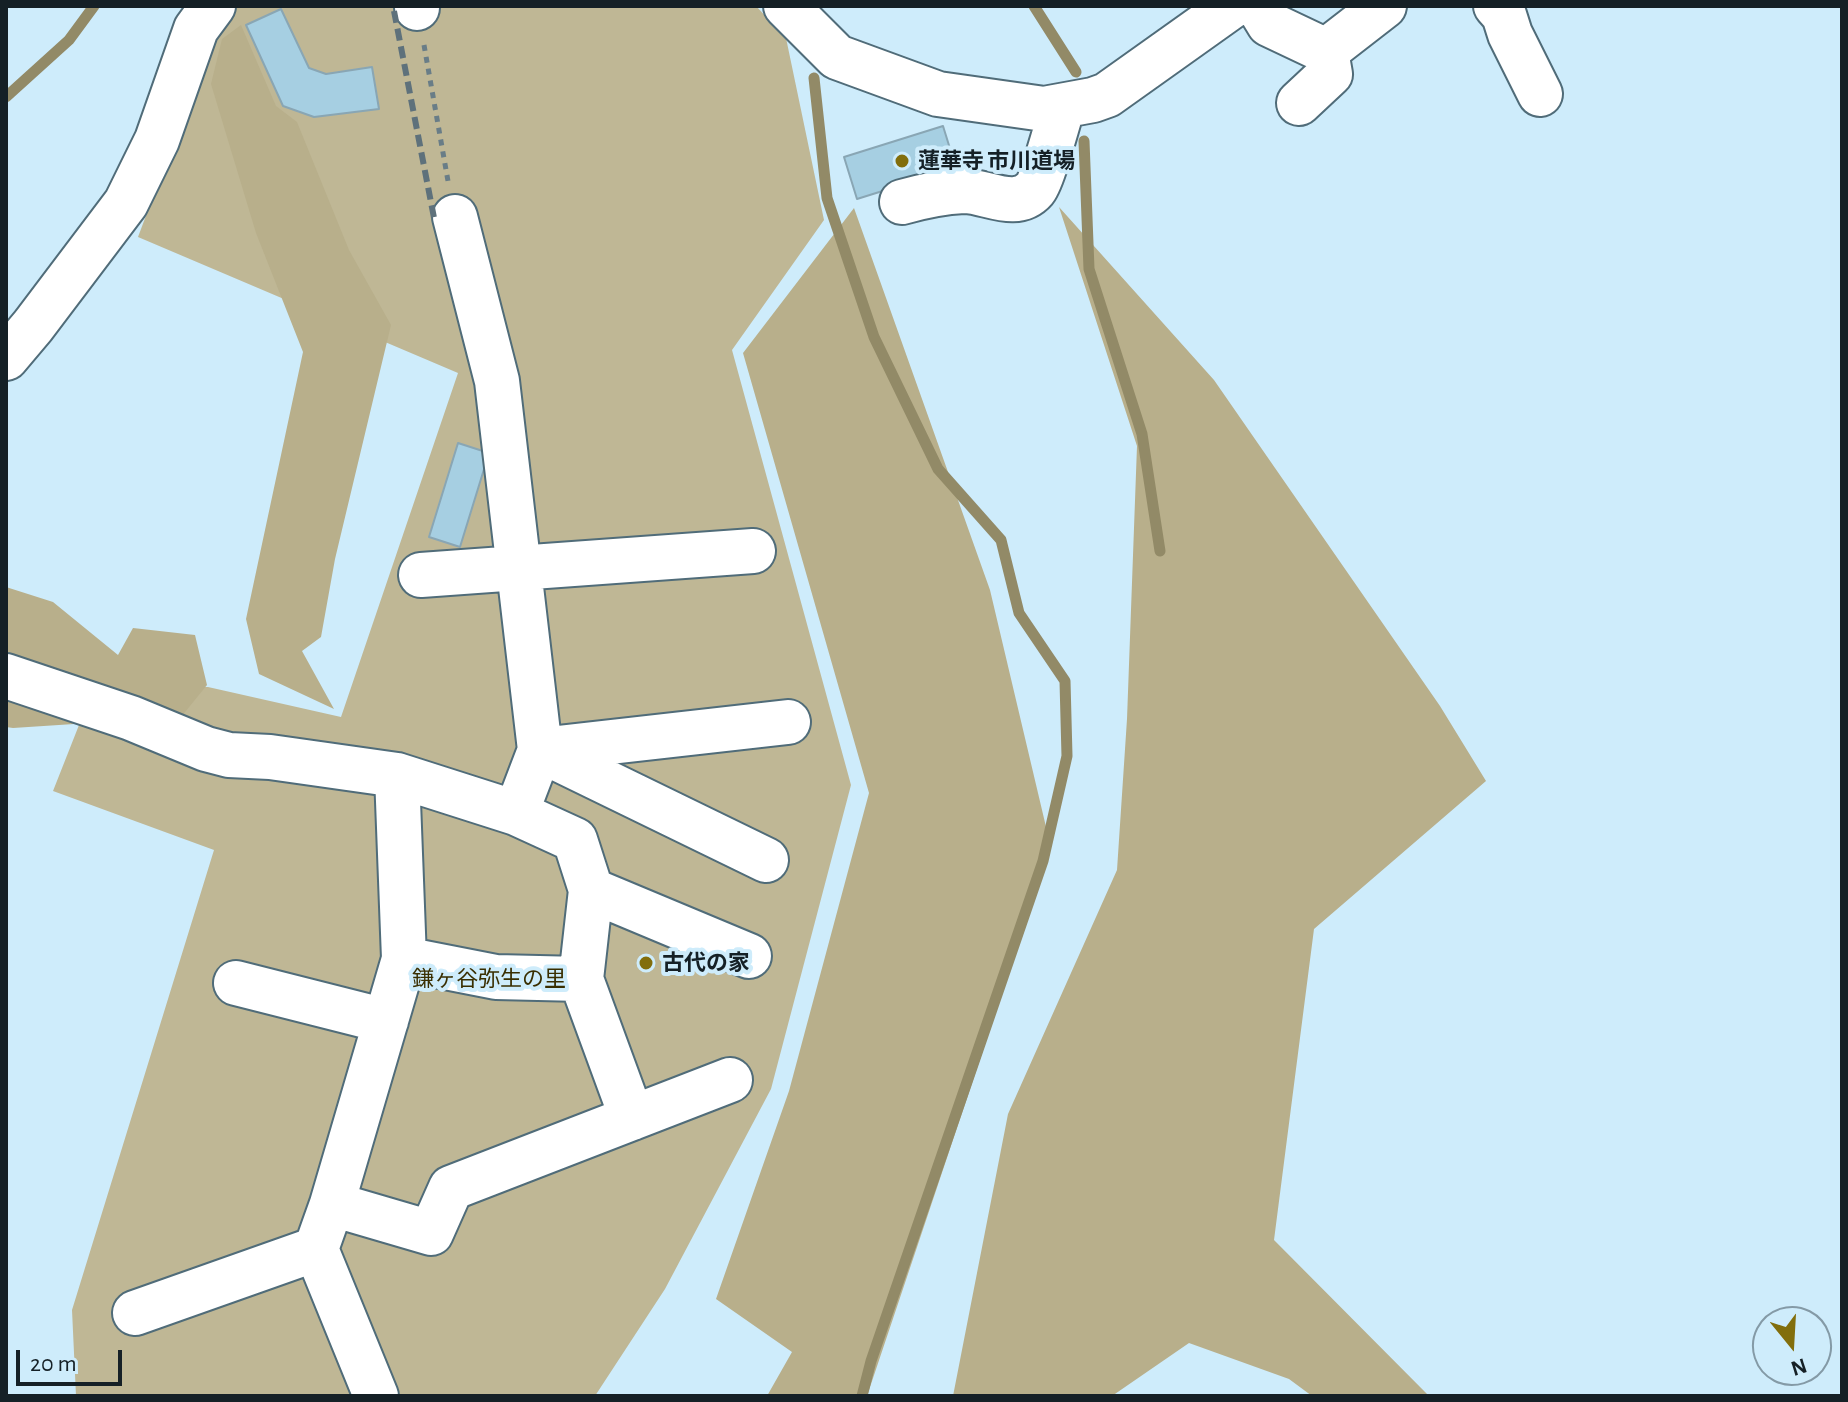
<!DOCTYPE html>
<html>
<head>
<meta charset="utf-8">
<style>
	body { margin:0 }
	#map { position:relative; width:1848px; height:1402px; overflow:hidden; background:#ceecfb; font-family:"Alegreya Sans",sans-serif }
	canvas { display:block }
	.frame { position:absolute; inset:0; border:8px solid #152026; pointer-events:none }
	.north { position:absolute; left:1752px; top:1306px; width:80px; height:80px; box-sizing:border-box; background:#ceecfb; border:2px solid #849aa6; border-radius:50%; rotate:162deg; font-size:22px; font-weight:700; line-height:32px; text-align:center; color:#152026 }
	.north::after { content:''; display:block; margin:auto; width:28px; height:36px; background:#826e0c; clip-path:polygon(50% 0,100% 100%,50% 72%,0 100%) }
	.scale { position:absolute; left:16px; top:1350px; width:106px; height:36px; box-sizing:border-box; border:4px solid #152026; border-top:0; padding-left:10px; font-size:24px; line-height:28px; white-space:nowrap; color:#152026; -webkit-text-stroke:6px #ceecfb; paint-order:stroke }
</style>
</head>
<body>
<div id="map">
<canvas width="1848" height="1402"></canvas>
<div class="frame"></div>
<div class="north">N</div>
<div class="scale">20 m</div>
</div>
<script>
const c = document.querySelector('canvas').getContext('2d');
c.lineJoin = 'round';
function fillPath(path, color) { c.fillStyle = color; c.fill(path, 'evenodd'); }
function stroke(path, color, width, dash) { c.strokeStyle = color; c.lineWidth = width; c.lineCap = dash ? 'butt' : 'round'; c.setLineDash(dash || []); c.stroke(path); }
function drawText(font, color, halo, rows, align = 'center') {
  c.font = font + ' "Alegreya Sans","Noto Sans JP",sans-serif'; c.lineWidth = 8; c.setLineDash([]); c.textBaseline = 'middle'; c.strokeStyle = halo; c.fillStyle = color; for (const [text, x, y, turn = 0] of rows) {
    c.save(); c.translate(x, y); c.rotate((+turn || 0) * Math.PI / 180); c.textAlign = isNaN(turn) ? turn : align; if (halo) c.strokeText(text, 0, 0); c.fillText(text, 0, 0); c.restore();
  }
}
fillPath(new Path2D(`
	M 230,6 L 756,6 L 786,38 L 824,220 L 732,350 L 851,785 L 771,1089 L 665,1289 L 595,1396 L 76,1396 L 72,1310 L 214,850 L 53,791 L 94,687 L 208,687 L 341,717 L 458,373 L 138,237 L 219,21 Z`), '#bfb795');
fillPath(new Path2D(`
	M 241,25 L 276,106 L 297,122 L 349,250 L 391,325 L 335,559 L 321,637 L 302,651 L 334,709 L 259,674 L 246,619 L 303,352 L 256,233 L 211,84 L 222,39 Z
	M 1059,207 L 1214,380 L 1440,706 L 1486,781 L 1314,929 L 1274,1240 L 1429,1396 L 1312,1396 L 1289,1379 L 1189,1343 L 1112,1396 L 953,1396 L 1008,1114 L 1117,870 L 1127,719 L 1137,446 Z
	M 854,208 L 990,590 L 1051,848 L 867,1396 L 767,1396 L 792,1352 L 716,1299 L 789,1091 L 869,793 L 743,353 Z
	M 6,587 L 53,602 L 118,655 L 133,628 L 195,635 L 207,685 L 181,717 L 13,728 L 6,727 Z`), '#b8af8b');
stroke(new Path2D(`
	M 1034,6 L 1076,72
	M 814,78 L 827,198 L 874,337 L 938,469 L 1001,540 L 1019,613 L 1065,681 L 1067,756 L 1043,861 L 871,1361 L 862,1396
	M 6,97 L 69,40 L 94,6
	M 1084,141 L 1089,269 L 1142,434 L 1160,551`), '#928a67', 11);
const building = new Path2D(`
	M 281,9 L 309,68 L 326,74 L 372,67 L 379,109 L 314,117 L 283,106 L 246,25 Z
	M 943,126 L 956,168 L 857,199 L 844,157 Z
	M 458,443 L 489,453 L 460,547 L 429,537 Z`);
fillPath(building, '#a6cfe2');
stroke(building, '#89a6b4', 2);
const minor = new Path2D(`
	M 417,6 L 417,8
	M 786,6 L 837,57 L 938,94 L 1044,109 L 1093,100 L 1107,95 L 1232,6
	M 1258,6 L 1269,24 L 1326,51 L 1384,6
	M 1496,6 L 1504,15 L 1510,34 L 1540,94
	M 1299,103 L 1330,74 L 1326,51
	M 902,202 C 923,196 942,192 964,191 C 987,191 1016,211 1035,189 C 1042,182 1058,120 1063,106
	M 455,217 L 497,381 L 540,750 L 516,813
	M 6,358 L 33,326 L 126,203 L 157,140 L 196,29 L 213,6
	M 421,575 L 753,551
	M 6,676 L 131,718 L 206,749 L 229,755 L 270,757 L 397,775 L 516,813 L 575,840 L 591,890 L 581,979 L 632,1118
	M 397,775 L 404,959 L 332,1204 L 431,1233 L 451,1188 L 730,1080
	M 766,860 L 540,750 L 788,722
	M 591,890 L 749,956
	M 404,959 L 496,977 L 581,979
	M 236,983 L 386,1021
	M 316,1249 L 376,1396
	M 135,1313 L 316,1249 L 332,1204`);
stroke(minor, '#506c79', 48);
stroke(new Path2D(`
	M 424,45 L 448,181`), '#697d87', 5, [6, 6]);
stroke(minor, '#fff', 44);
stroke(new Path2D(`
	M 394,11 L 435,223`), '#5e717b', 6, [12, 6]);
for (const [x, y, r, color] of [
	[902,161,8,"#826e0c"],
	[646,963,8,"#826e0c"]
]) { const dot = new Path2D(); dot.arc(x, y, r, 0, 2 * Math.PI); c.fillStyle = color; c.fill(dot); stroke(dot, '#ceecfb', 3); }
drawText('bold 22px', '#152026', '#ceecfb', [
	["蓮華寺 市川道場",918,161],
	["古代の家",662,963]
], 'left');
drawText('22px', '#392e00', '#ceecfb', [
	["鎌ヶ谷弥生の里",489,979]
]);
</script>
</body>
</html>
